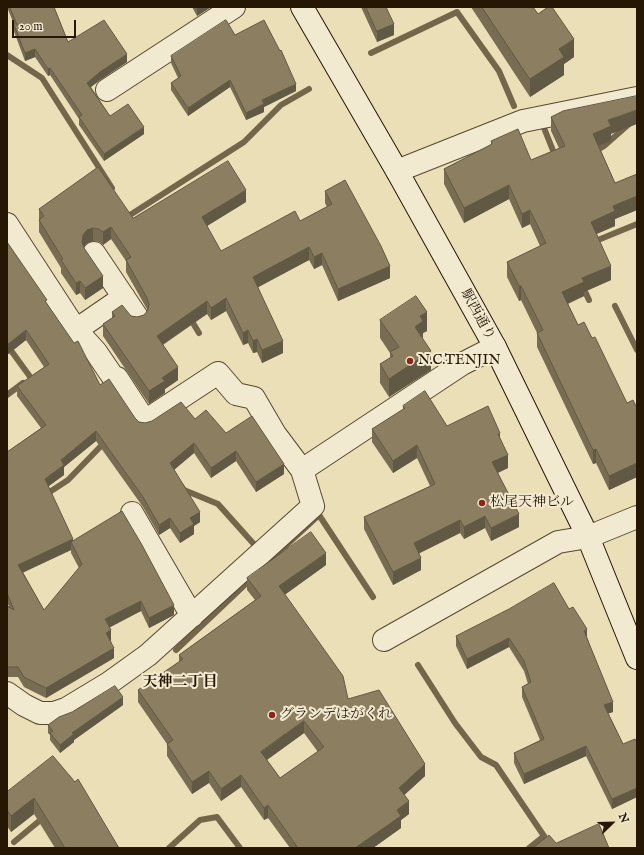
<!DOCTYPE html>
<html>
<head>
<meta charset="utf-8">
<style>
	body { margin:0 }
	#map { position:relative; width:644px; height:855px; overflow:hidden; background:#ebdfb7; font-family:"IM FELL English",serif }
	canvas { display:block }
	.frame { position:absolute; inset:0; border:8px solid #261604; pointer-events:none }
	.north { position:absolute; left:592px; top:803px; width:40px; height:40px; -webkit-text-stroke:3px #f2ead0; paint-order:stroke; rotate:67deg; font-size:11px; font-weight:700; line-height:16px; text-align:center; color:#261604 }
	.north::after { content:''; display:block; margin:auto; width:14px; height:18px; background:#261604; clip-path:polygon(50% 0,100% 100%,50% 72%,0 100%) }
	.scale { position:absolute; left:12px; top:20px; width:64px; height:18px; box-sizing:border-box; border:2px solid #261604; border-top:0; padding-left:5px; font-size:12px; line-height:14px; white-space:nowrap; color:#261604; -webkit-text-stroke:3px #f2ead0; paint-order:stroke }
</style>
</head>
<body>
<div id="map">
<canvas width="644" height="855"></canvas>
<div class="frame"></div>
<div class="north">N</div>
<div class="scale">20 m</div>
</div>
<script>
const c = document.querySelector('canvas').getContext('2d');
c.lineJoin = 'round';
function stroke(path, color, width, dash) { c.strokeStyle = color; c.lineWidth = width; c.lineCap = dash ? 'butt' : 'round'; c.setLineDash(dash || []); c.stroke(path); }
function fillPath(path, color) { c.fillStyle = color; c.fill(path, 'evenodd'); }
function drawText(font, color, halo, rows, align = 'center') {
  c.font = font + ' "IM FELL English","Noto Serif JP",serif'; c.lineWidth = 4; c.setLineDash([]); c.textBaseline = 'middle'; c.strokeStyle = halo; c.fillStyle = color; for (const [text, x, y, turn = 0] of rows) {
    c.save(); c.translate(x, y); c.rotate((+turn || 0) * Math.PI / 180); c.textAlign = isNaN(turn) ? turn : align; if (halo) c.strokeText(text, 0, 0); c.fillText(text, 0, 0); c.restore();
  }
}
stroke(new Path2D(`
	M 371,53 L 457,12 L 499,71 L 514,106
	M 7,55 L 42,78 L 112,188
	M 544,128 L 556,158
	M 594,152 L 604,146 L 637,117
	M 130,215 L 244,142 L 281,105 L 309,89
	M 594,237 L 595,240 L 598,240 L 637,224
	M 582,285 L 589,300
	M 615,306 L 637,350
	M 190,318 L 199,333
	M 7,345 L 31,378 L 36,381
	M 7,395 L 23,383
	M 181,486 L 184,490 L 218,504 L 269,561
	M 45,495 L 68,480 L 101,446 L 106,443
	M 267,563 L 319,515 L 373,597
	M 176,650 L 253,577
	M 418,665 L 455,723 L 481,757 L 496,765 L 544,836 L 529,848
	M 14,842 L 44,817
	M 169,848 L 200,820 L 217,817 L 240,848`), '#74664b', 6);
const minor = new Path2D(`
	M 107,90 L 234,7
	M 397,171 L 523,121 L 637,98
	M 7,224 L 76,330 L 96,352 L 113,377 L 117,378 L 145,421 L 218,373 L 236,394 L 254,398 L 275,434 L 302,470
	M 94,253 L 137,317
	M 76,330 L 124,297
	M 132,513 L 192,616
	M 384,640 L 558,542 L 588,537
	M 7,693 L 24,705 L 40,713 L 54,713 L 66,709 L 109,683 L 148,655 L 313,506 L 302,470 L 462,364 L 495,347`);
const tertiary = new Path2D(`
	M 588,537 L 637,517`);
const secondary = new Path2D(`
	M 302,7 L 397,171 L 495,347 L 588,537 L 637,658`);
stroke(minor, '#574831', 24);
stroke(tertiary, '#574831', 24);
stroke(secondary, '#261604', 24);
stroke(minor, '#f2ead0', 22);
stroke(tertiary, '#f2ead0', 22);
stroke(secondary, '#f2ead0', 22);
fillPath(new Path2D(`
	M 7,7 L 54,7 L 68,42 L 127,62 L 100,80 L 91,87 L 110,116 L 144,134 L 104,161 L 79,125 L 79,119 L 50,75 L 48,76 L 35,57 L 25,61 L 13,29 L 13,22 Z
	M 192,7 L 211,7 L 197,16 Z
	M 361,7 L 386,7 L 394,35 L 377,42 Z
	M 471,7 L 533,7 L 538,14 L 574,57 L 564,64 L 564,75 L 530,97 Z
	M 235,35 L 296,91 L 264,107 L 264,112 L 246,120 L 230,87 L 188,116 L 171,90 L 171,83 L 178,78 L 171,63 L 171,56 Z
	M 551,117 L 611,134 L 611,141 L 599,146 L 615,183 L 637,174 L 637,210 L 615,219 L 615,226 L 597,234 L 611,280 L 584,292 L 584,296 L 568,304 L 578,325 L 592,338 L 627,403 L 637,408 L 637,477 L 609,490 L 596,463 L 593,464 L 537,347 L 537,333 L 521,300 L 519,301 L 507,277 L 507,262 L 540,246 L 530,224 L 522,228 L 509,199 L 464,223 L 444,184 L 444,169 L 491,145 L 491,141 L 531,160 L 559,148 L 551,131 Z
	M 325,191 L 390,278 L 338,301 L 322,265 L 314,269 L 309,260 L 258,287 L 283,353 L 262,363 L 257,352 L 253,353 L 248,343 L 243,345 L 226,311 L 211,320 L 207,314 L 163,345 L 178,380 L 165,389 L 165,393 L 149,404 L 103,336 L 103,324 L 112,318 L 112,312 L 137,317 L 144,315 L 148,311 L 126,272 L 126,261 L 111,239 L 103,245 L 99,242 L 93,241 L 87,243 L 83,247 L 103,288 L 85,300 L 80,293 L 76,295 L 61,273 L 61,268 L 39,232 L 39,209 L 133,218 L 246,202 L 207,226 L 221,251 L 300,221 L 327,207 L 325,203 Z
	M 7,242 L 100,385 L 139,422 L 145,423 L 195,419 L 226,433 L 284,474 L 256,492 L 236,461 L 211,478 L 194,453 L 174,470 L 200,522 L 194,526 L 194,534 L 180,543 L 170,528 L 159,535 L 143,507 L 96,441 L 64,467 L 64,475 L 48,486 L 73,541 L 174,615 L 149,628 L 141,611 L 109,627 L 111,641 L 114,658 L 46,698 L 24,687 L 18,677 L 7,677 L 7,606 L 9,606 L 7,603 L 7,452 L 41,428 L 17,396 L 17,386 L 44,367 L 26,340 L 7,355 ZM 71,550 L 71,553 L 79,568 L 44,610 L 23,572 Z
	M 380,320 L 427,331 L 423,333 L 423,339 L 431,370 L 389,397 L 380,383 L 380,364 L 390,358 L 390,353 L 380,338 Z
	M 403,406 L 447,426 L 500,440 L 508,468 L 498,473 L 519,527 L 491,541 L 485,528 L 464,539 L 460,533 L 419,553 L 421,570 L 393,585 L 364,529 L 364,517 L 430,486 L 417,458 L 393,473 L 372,442 L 372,429 L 403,410 Z
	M 326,565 L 284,595 L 348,699 L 425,776 L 404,795 L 409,814 L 401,820 L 401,828 L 373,848 L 290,848 L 268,818 L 264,820 L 241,787 L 221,801 L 209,783 L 192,794 L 167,756 L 167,744 L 138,702 L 138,690 L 179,662 L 179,655 L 255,600 L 247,590 L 247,578 ZM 304,733 L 318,752 L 280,778 L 267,760 Z
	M 569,609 L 587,637 L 613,712 L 608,713 L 623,744 L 637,743 L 637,797 L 612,809 L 586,756 L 524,784 L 514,763 L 514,753 L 540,740 L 522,697 L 522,687 L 528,684 L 524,671 L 509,647 L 467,669 L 456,646 L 456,636 Z
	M 123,705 L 74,740 L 74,742 L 60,753 L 50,740 L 50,735 L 48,733 L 48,725 Z
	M 53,756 L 119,848 L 55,848 L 34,814 L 11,832 L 7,826 L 7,792 Z`), '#786d53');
fillPath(new Path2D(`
	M 197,7 L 211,7 L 197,16 Z
	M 394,24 L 394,35 L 377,42 L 377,31 Z
	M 574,39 L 574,57 L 564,64 L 564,75 L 530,97 L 530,79 L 559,49 Z
	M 35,49 L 35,57 L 25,61 L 25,53 Z
	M 127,54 L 127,62 L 100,80 L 87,90 L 87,83 L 100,72 Z
	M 50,68 L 50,75 L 48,76 L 48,69 Z
	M 230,80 L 230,87 L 188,116 L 188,108 Z
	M 296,84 L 296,91 L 264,107 L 264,112 L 246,120 L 246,113 L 262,100 Z
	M 637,110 L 637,124 L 611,134 L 611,141 L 593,148 L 593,134 L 608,120 Z
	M 144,127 L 144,134 L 104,161 L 104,154 Z
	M 509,185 L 509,199 L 464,223 L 464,208 Z
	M 246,190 L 246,202 L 202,229 L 202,217 Z
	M 637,196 L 637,210 L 615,219 L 615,226 L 591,236 L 591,222 L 613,206 Z
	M 530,210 L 530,224 L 522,228 L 522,214 Z
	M 111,227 L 111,239 L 103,245 L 103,232 Z
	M 93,228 L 93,241 L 87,243 L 83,248 L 82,242 L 83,235 L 87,230 Z
	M 309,247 L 309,260 L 253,290 L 253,277 Z
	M 322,253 L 322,265 L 314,269 L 314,257 Z
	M 390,266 L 390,278 L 338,301 L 338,289 Z
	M 611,266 L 611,280 L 584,292 L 584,296 L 562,306 L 562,292 L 582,278 Z
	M 103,276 L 103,288 L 85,300 L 85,288 Z
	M 80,281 L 80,293 L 76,295 L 76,283 Z
	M 519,286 L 521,286 L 521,300 L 519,301 Z
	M 226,298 L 226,311 L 211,320 L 211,308 Z
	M 207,301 L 207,314 L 157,348 L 157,336 Z
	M 427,312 L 427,331 L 423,333 L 423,340 L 415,327 L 420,316 Z
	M 26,330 L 26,340 L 7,355 L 7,345 Z
	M 248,330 L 248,343 L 243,345 L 243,333 Z
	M 257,339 L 257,352 L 253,353 L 253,341 Z
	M 283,341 L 283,353 L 262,363 L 262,350 Z
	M 431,351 L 431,370 L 389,397 L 389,379 Z
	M 178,367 L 178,380 L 165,389 L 165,393 L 149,404 L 149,391 L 162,378 Z
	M 96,431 L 96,441 L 64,467 L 64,475 L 45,489 L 45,479 L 61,460 Z
	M 500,433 L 500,445 L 498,434 Z
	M 194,443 L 194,453 L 170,473 L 170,463 Z
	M 417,445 L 417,458 L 393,473 L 393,461 Z
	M 596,449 L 596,463 L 593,464 L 593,450 Z
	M 236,451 L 236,461 L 211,478 L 211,468 Z
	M 508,455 L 508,468 L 492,475 L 492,462 Z
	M 637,463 L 637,477 L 609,490 L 609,476 Z
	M 284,464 L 284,474 L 256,492 L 256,482 Z
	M 200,512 L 200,522 L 194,526 L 194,534 L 180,543 L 180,533 L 190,518 Z
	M 519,514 L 519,527 L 491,541 L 491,528 Z
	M 485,516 L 485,528 L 464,539 L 464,527 Z
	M 170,518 L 170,528 L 159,535 L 159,525 Z
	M 460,520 L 460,533 L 414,556 L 414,543 Z
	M 73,539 L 73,546 L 71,542 L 71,550 L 18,575 L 18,565 Z
	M 326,553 L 326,565 L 279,599 L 279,586 Z
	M 421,558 L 421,570 L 393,585 L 393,572 Z
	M 141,601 L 141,611 L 105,630 L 105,619 Z
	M 174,605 L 174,615 L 149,628 L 149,618 Z
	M 587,629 L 587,639 L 584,631 Z
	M 111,630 L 111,640 L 106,643 L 106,633 Z
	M 509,638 L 509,647 L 467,669 L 467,659 Z
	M 114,648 L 114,658 L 46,698 L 46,688 Z
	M 123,697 L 123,705 L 74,740 L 74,742 L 60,753 L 60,745 L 72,733 Z
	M 613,702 L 613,712 L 604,715 L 604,705 Z
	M 304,721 L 304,733 L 261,764 L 261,752 Z
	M 586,746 L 586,756 L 524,784 L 524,774 Z
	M 425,764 L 425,776 L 399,800 L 399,788 Z
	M 209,771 L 209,783 L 192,794 L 192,782 Z
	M 241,775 L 241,787 L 221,801 L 221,789 Z
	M 637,788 L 637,797 L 612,809 L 612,799 Z
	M 34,798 L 34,814 L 11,832 L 11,816 Z
	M 409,801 L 409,814 L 401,820 L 401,828 L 373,848 L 355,848 L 397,810 Z
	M 268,805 L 268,818 L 264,820 L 264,808 Z`), '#625944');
const building = new Path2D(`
	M 10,7 L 54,7 L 68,42 L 104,20 L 127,54 L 100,72 L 87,83 L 110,116 L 128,104 L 144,127 L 104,154 L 79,117 L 82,115 L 50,68 L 48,69 L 35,49 L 25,53 L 13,22 L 17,25 Z
	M 366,7 L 386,7 L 394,24 L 377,31 Z
	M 482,7 L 533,7 L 538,14 L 548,7 L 552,7 L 574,39 L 559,49 L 564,57 L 530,79 Z
	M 226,20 L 235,35 L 264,20 L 280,51 L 281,50 L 296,84 L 262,100 L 264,104 L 246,113 L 230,80 L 188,108 L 171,83 L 181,76 L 171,56 Z
	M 637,96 L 637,110 L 608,120 L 611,126 L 593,134 L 615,183 L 637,174 L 637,196 L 613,206 L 615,211 L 591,222 L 611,266 L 582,278 L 584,282 L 562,292 L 578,325 L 584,322 L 592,338 L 595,337 L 627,403 L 633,400 L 637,408 L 637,463 L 609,476 L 596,449 L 593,450 L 537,333 L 543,330 L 521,286 L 519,286 L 507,262 L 546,243 L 530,210 L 522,214 L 509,185 L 464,208 L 444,169 L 492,144 L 491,141 L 518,129 L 531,160 L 565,146 L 551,117 L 563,111 Z
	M 228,161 L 246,190 L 202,217 L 221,251 L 295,211 L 300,221 L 332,204 L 325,191 L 345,180 L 381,246 L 390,266 L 338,289 L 322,253 L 314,257 L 309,247 L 253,277 L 283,341 L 262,350 L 257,339 L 253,341 L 248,330 L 243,333 L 226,298 L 211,308 L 207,301 L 157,336 L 178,367 L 162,378 L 165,381 L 149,391 L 103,324 L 115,316 L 112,312 L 122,305 L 131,316 L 137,317 L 144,315 L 148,310 L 149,304 L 147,298 L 126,260 L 131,257 L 111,227 L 103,232 L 99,229 L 93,228 L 87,230 L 83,235 L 82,242 L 84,248 L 103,276 L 85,288 L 80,281 L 76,283 L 61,260 L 63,259 L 39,220 L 44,216 L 39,209 L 98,167 L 133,218 Z
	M 7,242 L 47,300 L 45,301 L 74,343 L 78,341 L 100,385 L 109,379 L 135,418 L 139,422 L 145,423 L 152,421 L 181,402 L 195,419 L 206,410 L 226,433 L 252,416 L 284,464 L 256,482 L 236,451 L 211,468 L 194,443 L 170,463 L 200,512 L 190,518 L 194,524 L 180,533 L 170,518 L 159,525 L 143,497 L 96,431 L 61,460 L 64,465 L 45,479 L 73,539 L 18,565 L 44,610 L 82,564 L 71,542 L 122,511 L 142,545 L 174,605 L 149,618 L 141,601 L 105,619 L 111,630 L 106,633 L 114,648 L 46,688 L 24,677 L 18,667 L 7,667 L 7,606 L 14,610 L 7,593 L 7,459 L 8,459 L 7,457 L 7,452 L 46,425 L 17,386 L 49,364 L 26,330 L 7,345 Z
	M 416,296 L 427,312 L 420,316 L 423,321 L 415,327 L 431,351 L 389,379 L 380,364 L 393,356 L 390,352 L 399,347 L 380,320 Z
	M 425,391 L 447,426 L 488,406 L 500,433 L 498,434 L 508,455 L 492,462 L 519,514 L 491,528 L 485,516 L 464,527 L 460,520 L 414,543 L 421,558 L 393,572 L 364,517 L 435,484 L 417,445 L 393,461 L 372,429 L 405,408 L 403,406 Z
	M 311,532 L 326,553 L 279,586 L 343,676 L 348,699 L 379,690 L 425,764 L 399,788 L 409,801 L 397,810 L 401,816 L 355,848 L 298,848 L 268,805 L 264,808 L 241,775 L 221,789 L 209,771 L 192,782 L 167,744 L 173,740 L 138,690 L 183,659 L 179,655 L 261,596 L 247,578 ZM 304,721 L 324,747 L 280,778 L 261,752 Z
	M 554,583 L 569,609 L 573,607 L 587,629 L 584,631 L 613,702 L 604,705 L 623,744 L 635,739 L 637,743 L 637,788 L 612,799 L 586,746 L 524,774 L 514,753 L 544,739 L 522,687 L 531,682 L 524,661 L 509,638 L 467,659 L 456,636 L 509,609 Z
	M 115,686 L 123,697 L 72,733 L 74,734 L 60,745 L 50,733 L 53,731 L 48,725 L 59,717 L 72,712 Z
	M 53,756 L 75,782 L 78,779 L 119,848 L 65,848 L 34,798 L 11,816 L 7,810 L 7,792 Z
	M 599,824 L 609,848 L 533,848 L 549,835 L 556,843 Z`);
fillPath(building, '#8c7f61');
stroke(building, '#625944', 1);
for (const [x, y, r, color] of [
	[410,361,4,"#8f2418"],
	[482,503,4,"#8f2418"],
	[272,715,4,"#8f2418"]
]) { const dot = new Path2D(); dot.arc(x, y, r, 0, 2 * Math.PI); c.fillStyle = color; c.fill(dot); stroke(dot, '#f2ead0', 1.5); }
drawText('14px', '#261604', '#f2ead0', [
	["駅西通り",477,315,61]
]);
drawText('14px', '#261604', '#f2ead0', [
	["N.C.TENJIN",418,361],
	["松尾天神ビル",490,503],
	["グランデはがくれ",280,715]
], 'left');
drawText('bold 15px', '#261604', '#f2ead0', [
	["天神二丁目",180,683]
]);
</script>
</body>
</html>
